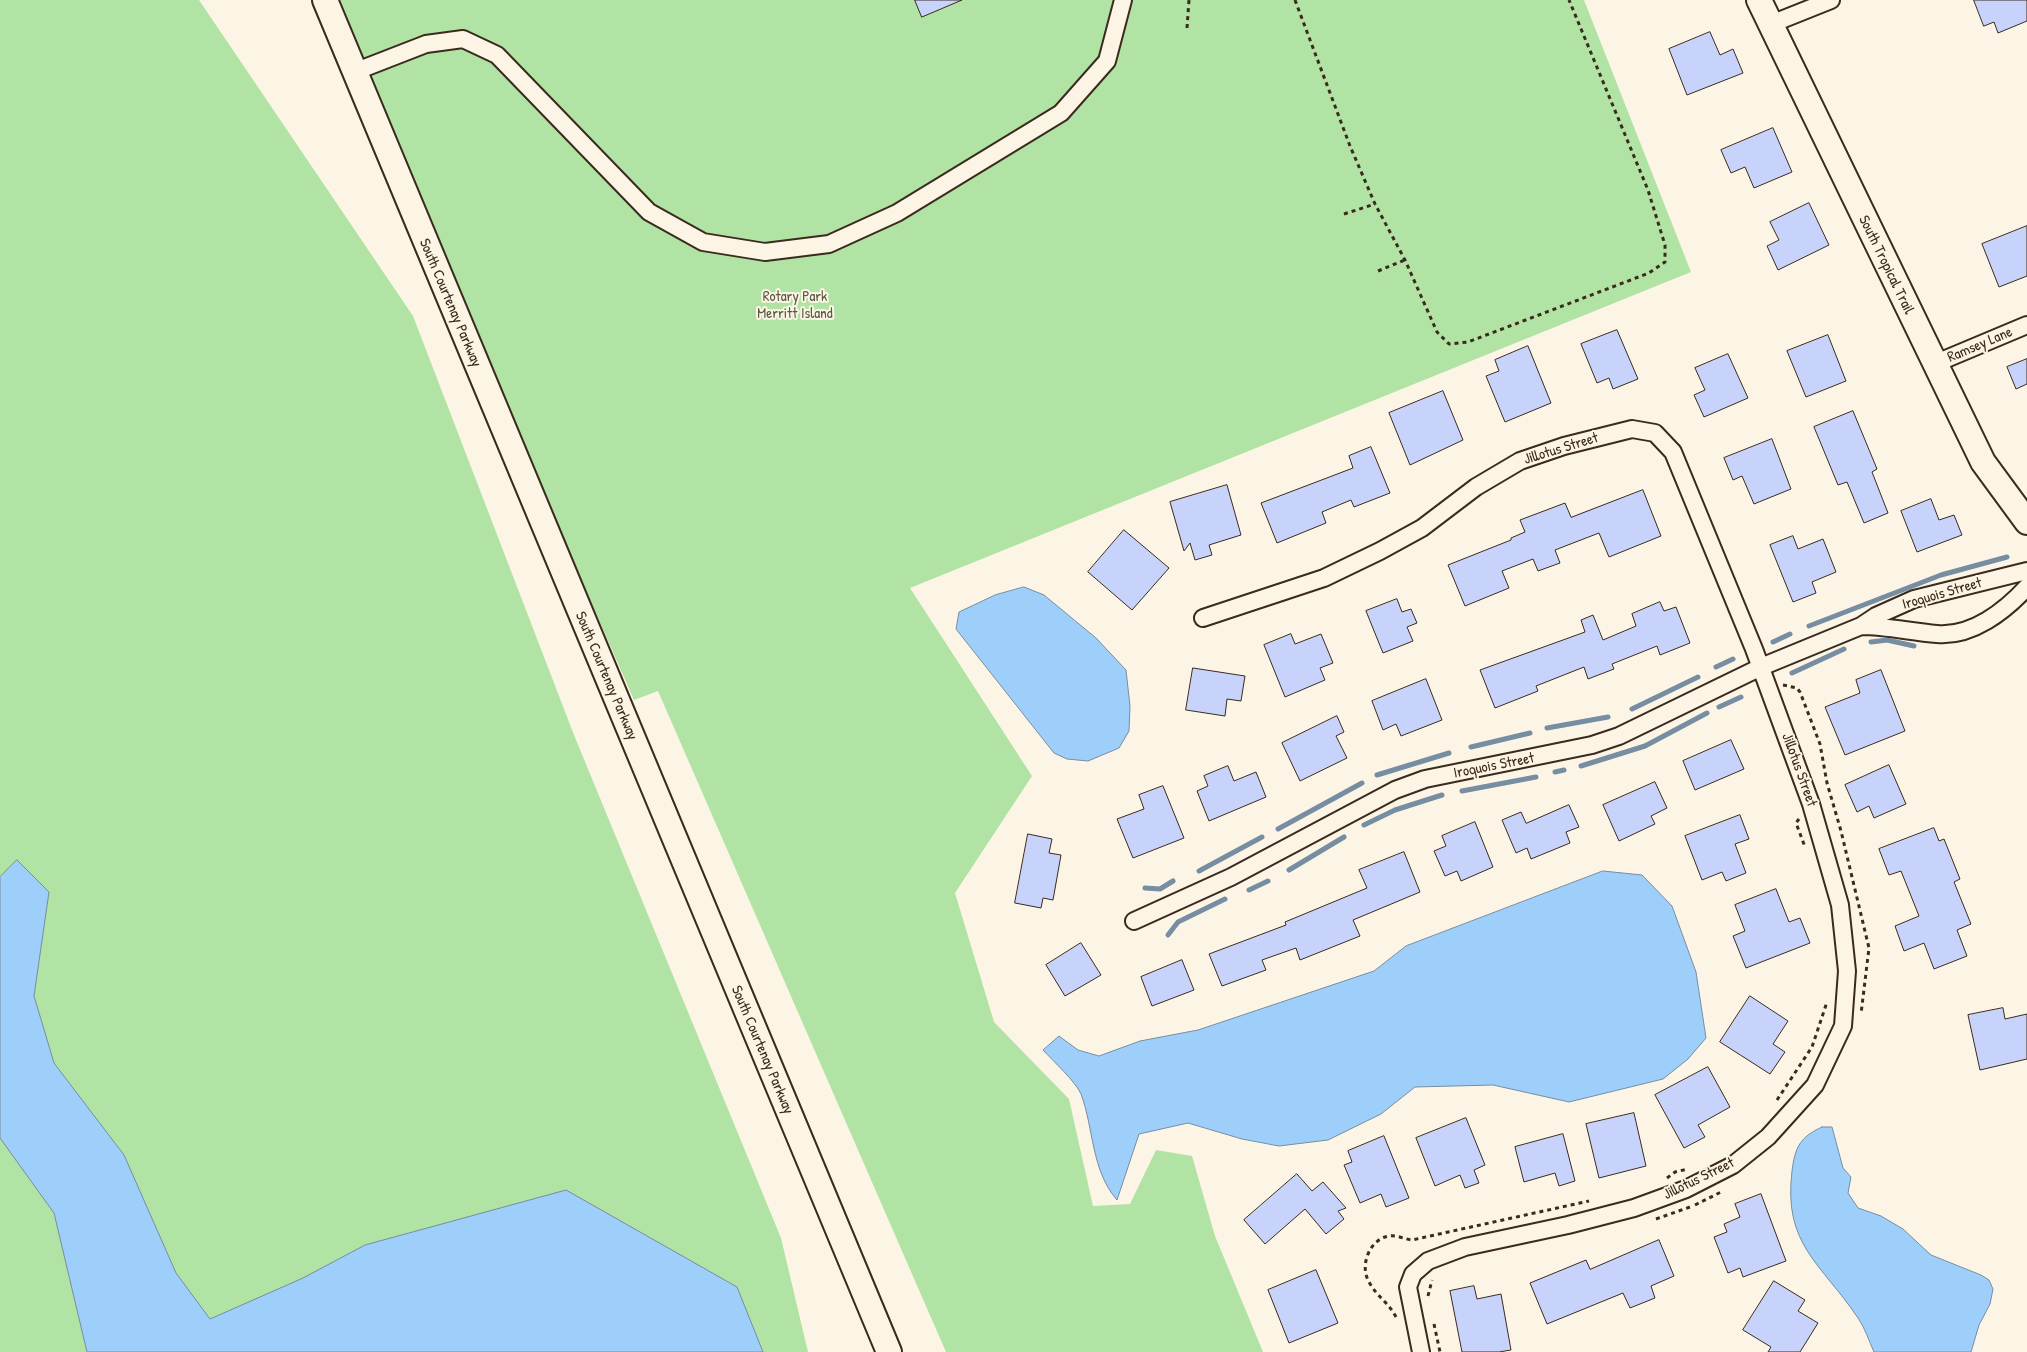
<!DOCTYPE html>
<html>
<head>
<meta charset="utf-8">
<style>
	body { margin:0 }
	canvas { display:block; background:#fcf5e5 }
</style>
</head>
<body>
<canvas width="2027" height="1352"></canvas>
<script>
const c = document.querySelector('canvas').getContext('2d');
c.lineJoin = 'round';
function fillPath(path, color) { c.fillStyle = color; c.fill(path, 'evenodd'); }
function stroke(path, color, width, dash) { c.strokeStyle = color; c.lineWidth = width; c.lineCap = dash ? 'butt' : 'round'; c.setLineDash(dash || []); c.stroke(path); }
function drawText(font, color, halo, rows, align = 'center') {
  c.font = font + ' "Patrick Hand",sans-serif'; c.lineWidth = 4; c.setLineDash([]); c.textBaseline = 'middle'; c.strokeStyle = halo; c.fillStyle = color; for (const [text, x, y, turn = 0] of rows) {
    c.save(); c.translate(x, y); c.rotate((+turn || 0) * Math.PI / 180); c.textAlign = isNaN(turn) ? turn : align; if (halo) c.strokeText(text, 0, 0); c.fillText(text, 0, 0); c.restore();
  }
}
fillPath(new Path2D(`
	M 0,0 L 199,0 L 413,316 L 574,735 L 781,1238 L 808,1352 L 0,1352 Z
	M 327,0 L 1584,0 L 1691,272 L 910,588 L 1032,776 L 955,893 L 994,1022 L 1069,1099 L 1093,1206 L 1130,1204 L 1156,1150 L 1192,1156 L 1215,1236 L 1263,1352 L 946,1352 L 658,691 L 634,700 Z`), '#b1e3a4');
const water = new Path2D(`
	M 1024,587 L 1044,595 L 1096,638 L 1126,670 L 1130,706 L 1129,731 L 1119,748 L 1088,761 L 1067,759 L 1054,753 L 956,629 L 959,612 L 995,595 Z
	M 17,860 L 49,892 L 34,996 L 54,1063 L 124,1155 L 176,1273 L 210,1319 L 303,1278 L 365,1245 L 566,1190 L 737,1287 L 763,1352 L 87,1352 L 54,1213 L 0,1138 L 0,877 Z
	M 1603,871 L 1642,875 L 1672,906 L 1696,972 L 1706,1038 L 1688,1059 L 1663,1079 L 1569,1102 L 1493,1085 L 1415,1087 L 1381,1114 L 1328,1140 L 1279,1146 L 1242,1139 L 1188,1123 L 1139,1134 L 1117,1200 C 1091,1170 1094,1129 1081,1094 C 1076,1082 1053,1061 1043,1050 L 1059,1036 L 1078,1050 L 1099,1056 L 1140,1041 L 1198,1030 L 1374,971 L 1406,946 Z
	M 1822,1127 L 1832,1127 L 1843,1168 L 1851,1177 L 1848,1193 L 1858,1208 L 1881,1216 L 1903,1229 L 1931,1255 L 1981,1275 L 1989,1280 L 1993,1289 L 1990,1304 L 1979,1325 L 1971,1352 L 1874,1352 C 1869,1341 1865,1328 1858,1318 C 1821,1263 1783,1245 1792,1171 C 1795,1147 1800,1137 1822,1127 Z`);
fillPath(water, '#9dcffa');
stroke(water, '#768da2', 1);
stroke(new Path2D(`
	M 1809,626 L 1941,575 L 2007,557
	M 1773,642 L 1790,634
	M 1871,642 L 1887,640 L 1914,646
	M 1716,667 L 1733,659
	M 1792,673 L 1844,649
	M 1719,707 L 1741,697
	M 1632,709 L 1698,677
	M 1547,728 L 1608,717
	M 1471,747 L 1530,733
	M 1581,766 L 1645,746 L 1707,713
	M 1555,772 L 1564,770
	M 1377,775 L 1449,753
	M 1462,791 L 1536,777
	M 1364,825 L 1395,810 L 1442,795
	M 1278,829 L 1362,783
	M 1289,870 L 1344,837
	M 1199,871 L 1262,837
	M 1145,888 L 1160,889 L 1173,881
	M 1249,890 L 1268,881
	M 1168,935 L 1178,922 L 1225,899`), '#768da2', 5);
const building = new Path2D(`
	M 915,0 L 962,0 L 922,17 Z
	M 1974,0 L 2027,0 L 2027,21 L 1998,33 L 1994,22 L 1984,26 Z
	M 1710,32 L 1720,55 L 1733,49 L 1743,73 L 1687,95 L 1669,49 Z
	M 1773,128 L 1792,172 L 1754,188 L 1745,167 L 1731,173 L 1721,150 Z
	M 1809,203 L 1829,245 L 1778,270 L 1767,246 L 1779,240 L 1770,222 Z
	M 2027,226 L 2027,276 L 1999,287 L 1982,244 Z
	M 1617,330 L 1638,379 L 1613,389 L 1609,378 L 1597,383 L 1581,344 Z
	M 1828,335 L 1846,381 L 1806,397 L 1787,351 Z
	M 1528,346 L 1551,403 L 1505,422 L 1486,376 L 1499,371 L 1495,360 Z
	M 1728,354 L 1748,398 L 1704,417 L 1694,395 L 1705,390 L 1695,368 Z
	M 2027,359 L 2027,384 L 2016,389 L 2007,367 Z
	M 1443,391 L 1463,440 L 1410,465 L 1389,413 Z
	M 1853,411 L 1877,469 L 1872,472 L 1888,513 L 1864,523 L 1847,482 L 1838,485 L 1814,427 Z
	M 1772,439 L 1791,489 L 1754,504 L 1742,476 L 1733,480 L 1724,458 Z
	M 1371,447 L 1390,493 L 1354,507 L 1351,500 L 1322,512 L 1326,523 L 1277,543 L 1261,503 L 1353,468 L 1349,456 Z
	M 1227,485 L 1241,535 L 1209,545 L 1212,555 L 1195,560 L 1190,543 L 1184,551 L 1170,502 Z
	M 1643,490 L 1661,536 L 1609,557 L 1599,533 L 1555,550 L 1560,563 L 1538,571 L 1533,559 L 1502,571 L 1509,588 L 1465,606 L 1448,565 L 1511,540 L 1511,538 L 1525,532 L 1520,520 L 1565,503 L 1571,517 Z
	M 1931,499 L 1939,520 L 1954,515 L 1962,535 L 1917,552 L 1901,511 Z
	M 1124,530 L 1169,568 L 1132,610 L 1088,572 Z
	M 1793,536 L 1798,549 L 1823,539 L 1836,572 L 1812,582 L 1816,593 L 1793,602 L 1770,545 Z
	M 1397,599 L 1402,612 L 1411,609 L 1417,623 L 1407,627 L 1413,641 L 1383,653 L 1366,611 Z
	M 1660,602 L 1664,611 L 1676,607 L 1690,643 L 1660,655 L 1657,646 L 1612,664 L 1614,669 L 1588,679 L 1584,667 L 1536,686 L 1538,691 L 1495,708 L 1480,670 L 1585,632 L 1581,620 L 1593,615 L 1603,640 L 1636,626 L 1632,614 Z
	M 1291,634 L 1295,644 L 1321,634 L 1333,663 L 1320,668 L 1325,680 L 1285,697 L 1264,645 Z
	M 1193,668 L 1245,676 L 1241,701 L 1227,699 L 1225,716 L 1186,710 Z
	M 1881,670 L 1905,731 L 1845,755 L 1825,707 L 1860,693 L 1856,680 Z
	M 1426,679 L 1442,720 L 1401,736 L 1396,724 L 1383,730 L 1372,701 Z
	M 1337,716 L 1344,732 L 1336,736 L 1347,758 L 1300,781 L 1282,743 Z
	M 1731,740 L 1744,769 L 1695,790 L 1683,761 Z
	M 1889,765 L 1906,804 L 1874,818 L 1869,806 L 1857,812 L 1845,785 Z
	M 1228,766 L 1234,781 L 1256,772 L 1266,797 L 1209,821 L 1197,791 L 1208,786 L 1204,776 Z
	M 1655,782 L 1667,808 L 1651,816 L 1655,824 L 1619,841 L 1603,805 Z
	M 1163,786 L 1184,838 L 1133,858 L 1117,819 L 1144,809 L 1139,795 Z
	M 1569,805 L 1579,827 L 1566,832 L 1570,843 L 1531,859 L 1527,848 L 1516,853 L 1502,820 L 1521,812 L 1526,823 Z
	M 1740,815 L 1749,839 L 1735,844 L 1746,873 L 1726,881 L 1722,872 L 1702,880 L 1685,836 Z
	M 1475,822 L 1493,867 L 1461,881 L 1457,871 L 1445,876 L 1434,851 L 1446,846 L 1442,836 Z
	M 1934,828 L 1939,841 L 1944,839 L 1960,879 L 1954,882 L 1971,924 L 1957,930 L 1967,956 L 1934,969 L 1924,943 L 1904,951 L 1895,926 L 1919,916 L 1901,871 L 1889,875 L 1879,849 Z
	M 1028,834 L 1052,839 L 1049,853 L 1061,855 L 1053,900 L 1043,898 L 1041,908 L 1015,903 Z
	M 1404,852 L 1420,892 L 1353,920 L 1360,936 L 1300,960 L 1296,948 L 1262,960 L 1266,970 L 1222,986 L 1209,954 L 1286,925 L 1285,922 L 1367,888 L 1359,870 Z
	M 1776,889 L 1789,922 L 1800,918 L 1810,943 L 1746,968 L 1733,936 L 1745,931 L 1735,905 Z
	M 1081,943 L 1101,975 L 1065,996 L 1046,965 Z
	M 1182,960 L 1194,990 L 1152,1006 L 1141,977 Z
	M 1750,996 L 1788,1021 L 1773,1044 L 1785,1052 L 1770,1074 L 1720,1042 Z
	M 2003,1008 L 2005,1019 L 2027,1014 L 2027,1059 L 1980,1070 L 1968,1015 Z
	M 1708,1067 L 1730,1107 L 1698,1125 L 1705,1137 L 1684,1148 L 1655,1095 Z
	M 1634,1113 L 1646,1166 L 1599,1178 L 1586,1124 Z
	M 1466,1118 L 1485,1165 L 1474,1170 L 1479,1183 L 1465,1188 L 1460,1175 L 1435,1186 L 1416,1138 Z
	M 1563,1134 L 1575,1181 L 1559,1186 L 1555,1173 L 1524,1182 L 1515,1147 Z
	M 1384,1136 L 1409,1198 L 1386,1207 L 1381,1194 L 1360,1203 L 1344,1165 L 1352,1162 L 1348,1151 Z
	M 1297,1174 L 1312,1191 L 1323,1182 L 1346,1208 L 1338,1211 L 1344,1219 L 1326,1234 L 1305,1209 L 1265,1244 L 1244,1220 Z
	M 1761,1194 L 1786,1261 L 1743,1277 L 1740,1268 L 1728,1273 L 1714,1237 L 1727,1232 L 1724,1224 L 1740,1217 L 1735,1204 Z
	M 1659,1240 L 1674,1276 L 1651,1286 L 1655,1298 L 1630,1308 L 1623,1293 L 1547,1324 L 1530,1283 L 1586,1260 L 1590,1269 Z
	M 1316,1270 L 1338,1323 L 1289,1343 L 1268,1290 Z
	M 1774,1281 L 1805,1300 L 1798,1311 L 1818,1323 L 1800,1352 L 1768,1352 L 1771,1347 L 1743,1330 Z
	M 1474,1286 L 1477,1299 L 1501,1294 L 1511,1350 L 1499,1352 L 1462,1352 L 1450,1291 Z`);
fillPath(building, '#c7d3fa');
stroke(building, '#3b2a1e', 1);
const street = new Path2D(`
	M 1771,24 L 1831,0
	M 354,72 L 426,44 L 463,39 L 497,55 L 649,212 L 703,242 L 765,252 L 829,244 L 897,213 L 1061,113 L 1107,61 L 1123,0
	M 1934,364 L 2027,325
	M 1203,618 L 1324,578 L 1380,551 L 1422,528 L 1476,487 L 1520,461 L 1564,446 L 1632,429 L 1655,433 L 1673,452 L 1754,649 L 1811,804 L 1840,905 L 1847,971 L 1843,1026 L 1815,1085 L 1768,1137 L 1733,1165 L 1686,1189 L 1634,1208 L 1568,1225 L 1465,1247 L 1428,1261 L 1413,1274 L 1408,1287 L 1421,1352
	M 1861,626 C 1887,626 1911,632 1937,634 C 1972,637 2005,611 2027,587
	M 1134,921 L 1231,877 L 1395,790 L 1425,779 L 1592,745 L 1619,736 L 1761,667 L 1861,626 L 1876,616 L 1914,599 L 2027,571`);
const secondary = new Path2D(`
	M 325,0 L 889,1352
	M 1759,0 L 1983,462 L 2027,522`);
stroke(street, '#3b2a1e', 20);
stroke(secondary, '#3b2a1e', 28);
stroke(new Path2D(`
	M 1295,0 L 1350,146 L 1375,204 L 1405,260 L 1437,332 L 1449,344 L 1468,342 L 1649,273 L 1665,262 L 1665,245 L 1648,190 L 1569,0
	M 1187,28 L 1189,0
	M 1344,214 L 1375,204
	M 1378,271 L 1405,260
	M 1783,685 L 1797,688 L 1800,692 L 1820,744 L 1827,783 L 1841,831 L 1869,948 L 1861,1014
	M 1799,819 L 1796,823 L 1805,847
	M 1777,1100 L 1812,1047 L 1827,1002
	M 1667,1178 L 1675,1172 L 1688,1169
	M 1695,1205 L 1721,1192
	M 1656,1219 L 1690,1207
	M 1428,1296 L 1432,1280
	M 1396,1317 C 1389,1303 1375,1295 1368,1280 C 1360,1264 1370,1239 1389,1236 C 1397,1235 1404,1239 1412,1240 L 1589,1201
	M 1434,1324 L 1440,1352`), '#3b2a1e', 3, [4, 4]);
stroke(street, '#fcf5e5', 16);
stroke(secondary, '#fcf5e5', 24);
drawText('15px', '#3b2a1e', '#fcf5e5', [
	["South Tropical Trail",1886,265,64],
	["South Courtenay Parkway",450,303,67],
	["Ramsey Lane",1980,345,-23],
	["Jillotus Street",1561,449,-17],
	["Iroquois Street",1942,594,-16],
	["South Courtenay Parkway",606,676,67],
	["Iroquois Street",1494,766,-11],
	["Jillotus Street",1799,770,70],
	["South Courtenay Parkway",762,1050,67],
	["Jillotus Street",1699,1179,-26]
]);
drawText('15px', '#585840', '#fcf5e5', [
	["Rotary Park",795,297],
	["Merritt Island",795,314]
]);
</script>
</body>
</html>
